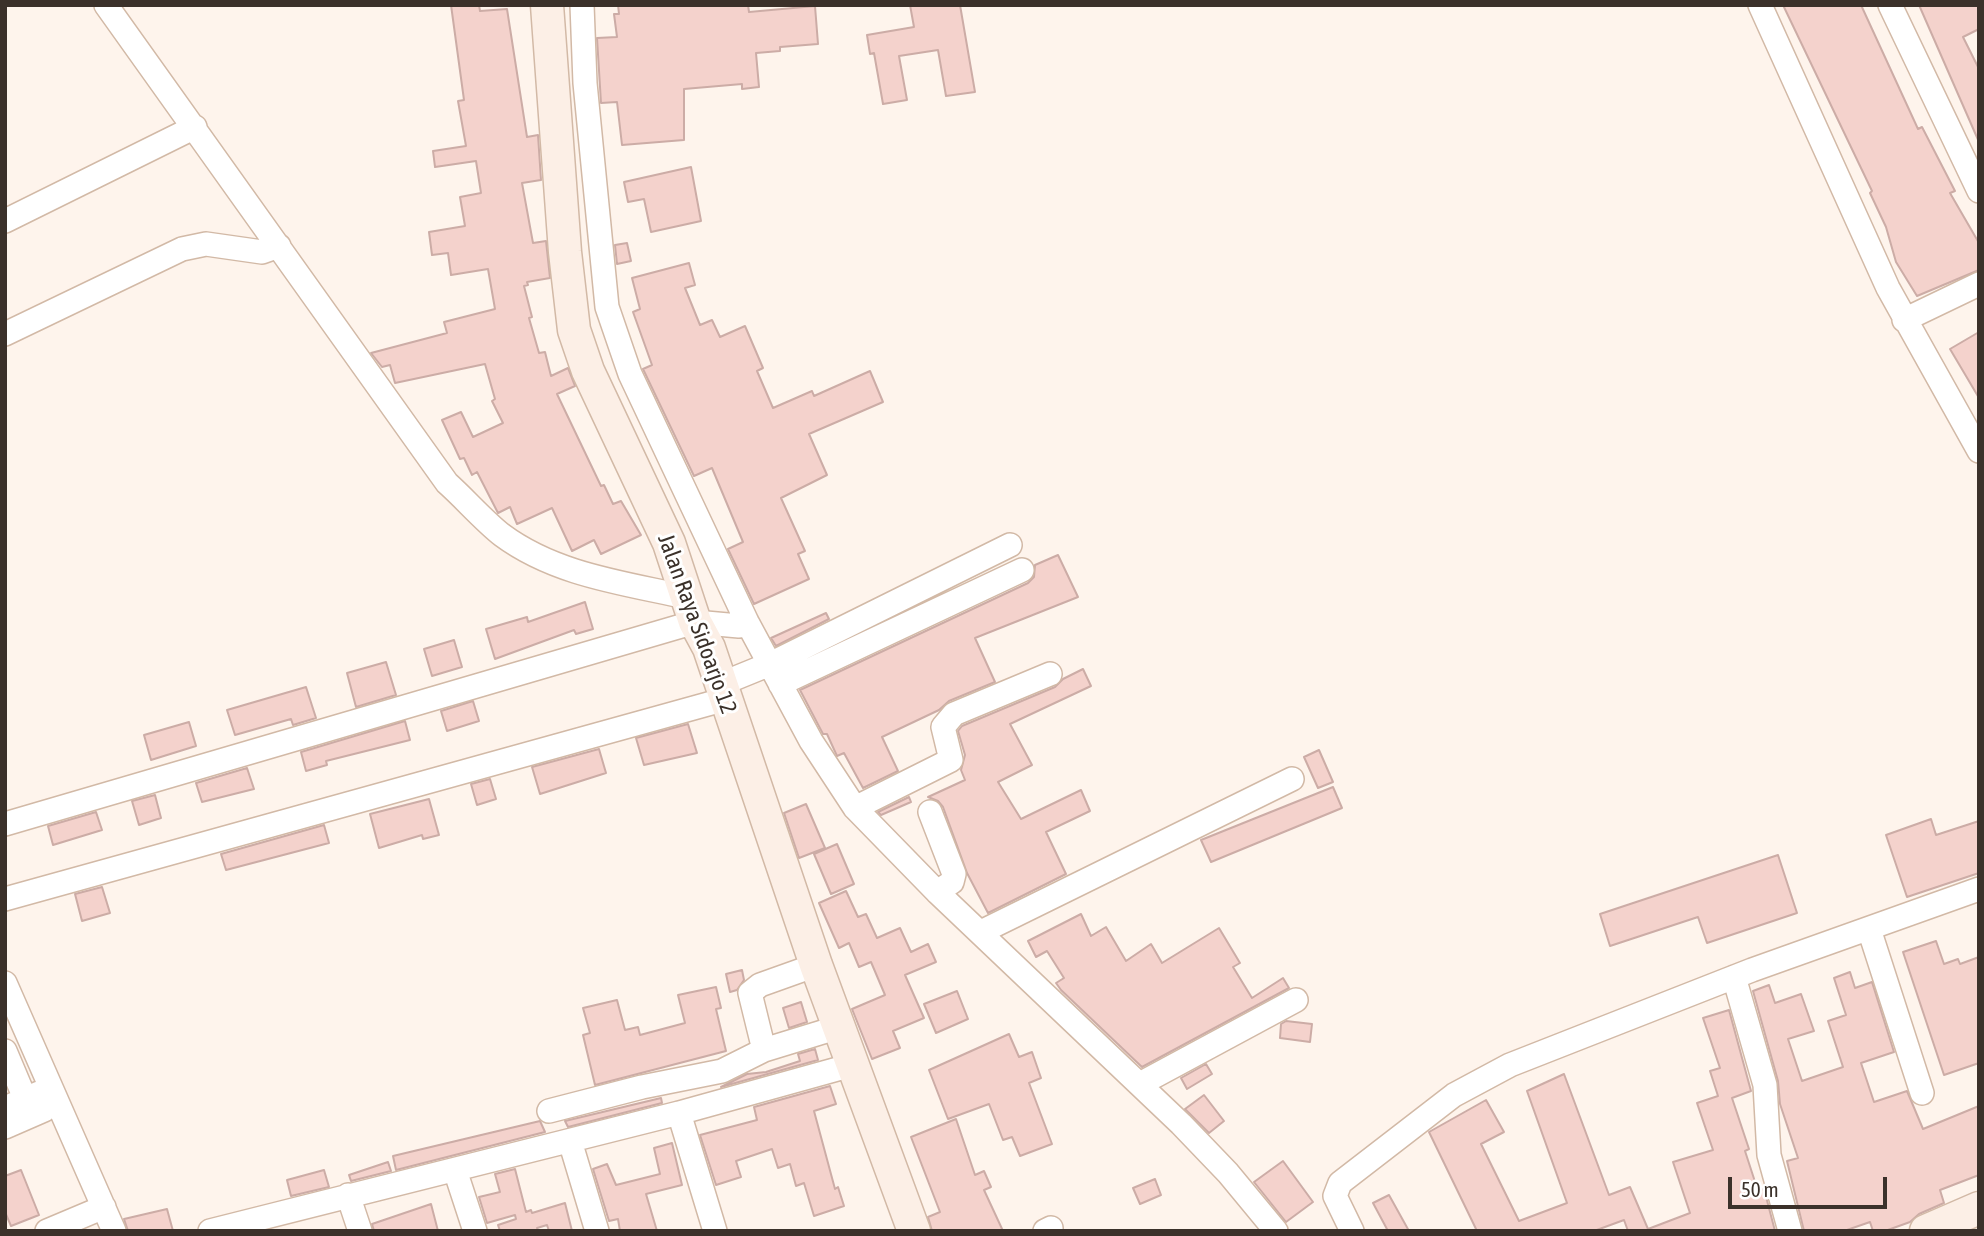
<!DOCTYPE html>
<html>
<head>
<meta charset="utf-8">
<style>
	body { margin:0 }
	#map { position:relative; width:1984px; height:1236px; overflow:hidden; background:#fef4ec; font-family:"Asap Condensed",sans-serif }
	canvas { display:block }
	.frame { position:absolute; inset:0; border:7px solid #3b312a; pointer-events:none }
	.scale { position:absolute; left:1728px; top:1177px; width:159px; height:32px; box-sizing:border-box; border:4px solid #3b312a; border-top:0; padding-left:9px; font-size:21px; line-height:24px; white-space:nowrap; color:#3b312a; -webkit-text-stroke:5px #fff; paint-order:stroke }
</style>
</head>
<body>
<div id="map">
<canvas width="1984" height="1236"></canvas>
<div class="frame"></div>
<div class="scale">50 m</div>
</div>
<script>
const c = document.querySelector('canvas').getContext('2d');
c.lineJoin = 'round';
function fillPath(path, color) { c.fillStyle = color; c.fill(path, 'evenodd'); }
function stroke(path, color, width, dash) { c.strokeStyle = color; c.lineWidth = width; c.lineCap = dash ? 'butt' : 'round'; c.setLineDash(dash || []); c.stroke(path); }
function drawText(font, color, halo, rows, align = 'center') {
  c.font = font + ' "Asap Condensed",sans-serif'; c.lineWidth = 6; c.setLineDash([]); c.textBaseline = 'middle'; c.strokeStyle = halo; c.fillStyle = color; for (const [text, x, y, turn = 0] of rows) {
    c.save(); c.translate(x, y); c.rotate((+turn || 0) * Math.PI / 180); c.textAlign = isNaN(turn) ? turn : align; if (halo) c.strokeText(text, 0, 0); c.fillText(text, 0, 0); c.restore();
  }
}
const building = new Path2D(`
	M 451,5 L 479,5 L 480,11 L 507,9 L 527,137 L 538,135 L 541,180 L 522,183 L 533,243 L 546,241 L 550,278 L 527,282 L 528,285 L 524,286 L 532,317 L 529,318 L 539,353 L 545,352 L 551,376 L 568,368 L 575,386 L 557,394 L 601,486 L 604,485 L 613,504 L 621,501 L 641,535 L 601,554 L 594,540 L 572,551 L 552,508 L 517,524 L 510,507 L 498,513 L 477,472 L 472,475 L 464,458 L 460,459 L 442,420 L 461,412 L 473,437 L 503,423 L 492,401 L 495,399 L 485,364 L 395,383 L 390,365 L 382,367 L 371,353 L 447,333 L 444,322 L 495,309 L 488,269 L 451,275 L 448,253 L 432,255 L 429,232 L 465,226 L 460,197 L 481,193 L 476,161 L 435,167 L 433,151 L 466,146 L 458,101 L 464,100 Z
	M 618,5 L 748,5 L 749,12 L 815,6 L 818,44 L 780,47 L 780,51 L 756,53 L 759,87 L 742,89 L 742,84 L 684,89 L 684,140 L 622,145 L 617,102 L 601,103 L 597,38 L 617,37 L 614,14 L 619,14 Z
	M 910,5 L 960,5 L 975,92 L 946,96 L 938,50 L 899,56 L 907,100 L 883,104 L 874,53 L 870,54 L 867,35 L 914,27 Z
	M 1783,5 L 1861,5 L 1918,129 L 1922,127 L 1955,191 L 1950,193 L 1979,243 L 1979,270 L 1917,296 L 1896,262 L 1886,227 L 1870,193 L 1872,191 Z
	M 1919,5 L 1979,5 L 1979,29 L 1963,37 L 1979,69 L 1979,142 Z
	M 691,167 L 701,221 L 651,232 L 644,199 L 628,202 L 624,182 Z
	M 627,243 L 631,261 L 617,264 L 615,245 Z
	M 689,263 L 695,285 L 685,288 L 700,325 L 712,320 L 720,337 L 745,326 L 763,368 L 757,371 L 773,408 L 812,391 L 814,396 L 870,371 L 883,402 L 809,434 L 827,475 L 781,498 L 805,551 L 798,554 L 809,579 L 754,604 L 728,549 L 743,542 L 712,468 L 694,476 L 643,369 L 652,365 L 633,312 L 640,309 L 632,278 Z
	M 1979,332 L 1979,398 L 1950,349 Z
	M 1058,555 L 1078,597 L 975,638 L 995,682 L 949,701 L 939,710 L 882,737 L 898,771 L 863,788 L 844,753 L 837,756 L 827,734 L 823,734 L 800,690 L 1028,583 L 1034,577 L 1035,565 Z
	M 585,602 L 593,629 L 576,634 L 574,630 L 495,659 L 486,629 L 527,617 L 528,622 Z
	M 826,613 L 829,619 L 776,646 L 771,638 Z
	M 454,640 L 462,667 L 432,676 L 424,649 Z
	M 386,662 L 396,695 L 356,707 L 347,673 Z
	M 1083,669 L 1091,686 L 1010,724 L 1032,765 L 998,782 L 1021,819 L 1081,790 L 1090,811 L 1046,832 L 1066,874 L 988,913 L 967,873 L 943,807 L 938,801 L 928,797 L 965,780 L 961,770 L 965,755 L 958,731 L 962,726 L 1055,687 L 1063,679 Z
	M 306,687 L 316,718 L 293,725 L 291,719 L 235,735 L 227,710 Z
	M 473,701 L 479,721 L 447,731 L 441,711 Z
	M 405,721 L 410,740 L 326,761 L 327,765 L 306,771 L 301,752 Z
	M 189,722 L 196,746 L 151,760 L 144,735 Z
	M 688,724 L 697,753 L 644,765 L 636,738 Z
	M 599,749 L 606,773 L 540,794 L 532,767 Z
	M 1319,750 L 1333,782 L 1318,788 L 1304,757 Z
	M 247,768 L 254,789 L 202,802 L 196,783 Z
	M 490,779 L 496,799 L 477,805 L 471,784 Z
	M 1333,787 L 1342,808 L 1211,862 L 1201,840 Z
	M 155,795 L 161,818 L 139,825 L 132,801 Z
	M 909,797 L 911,802 L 881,815 L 878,812 Z
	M 429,799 L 439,835 L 423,839 L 422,835 L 379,848 L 370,814 Z
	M 806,804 L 825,848 L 799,858 L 784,813 Z
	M 96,812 L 102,830 L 53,845 L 48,826 Z
	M 1931,819 L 1936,835 L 1979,821 L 1979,873 L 1907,897 L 1886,835 Z
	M 324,825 L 329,843 L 226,870 L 221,854 Z
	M 837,844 L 854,884 L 831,894 L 814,854 Z
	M 1778,855 L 1797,913 L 1707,943 L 1698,917 L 1610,946 L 1600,914 Z
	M 102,887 L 110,913 L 82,921 L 75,894 Z
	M 846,891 L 858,917 L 866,914 L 877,938 L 900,928 L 911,952 L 928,944 L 936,962 L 905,975 L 924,1018 L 893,1031 L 900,1048 L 872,1059 L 852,1009 L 885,995 L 871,962 L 859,967 L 849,943 L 839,948 L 819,903 Z
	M 1081,914 L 1091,936 L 1106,927 L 1126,961 L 1151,944 L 1162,963 L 1219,928 L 1240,963 L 1233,967 L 1252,998 L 1283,978 L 1289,988 L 1142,1067 L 1061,990 L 1056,983 L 1064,978 L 1047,951 L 1036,957 L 1028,941 Z
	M 1936,941 L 1944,964 L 1958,959 L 1960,964 L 1979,957 L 1979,1063 L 1944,1075 L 1903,952 Z
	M 742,970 L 744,980 L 737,990 L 730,992 L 726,974 Z
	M 1850,972 L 1855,988 L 1872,982 L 1894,1052 L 1861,1063 L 1874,1102 L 1907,1091 L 1923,1129 L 1979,1106 L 1979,1175 L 1940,1190 L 1944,1203 L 1919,1214 L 1910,1222 L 1885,1231 L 1873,1231 L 1870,1222 L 1844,1231 L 1804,1231 L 1787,1161 L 1798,1158 L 1780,1104 L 1778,1081 L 1753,991 L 1769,985 L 1775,1003 L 1801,994 L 1814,1031 L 1788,1039 L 1802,1081 L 1843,1067 L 1828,1021 L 1846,1015 L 1834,978 Z
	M 716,987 L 721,1008 L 716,1009 L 726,1051 L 595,1085 L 583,1035 L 590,1033 L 583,1008 L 617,1000 L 625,1030 L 638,1027 L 640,1035 L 685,1023 L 678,995 Z
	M 957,991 L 968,1019 L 936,1033 L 924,1004 Z
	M 801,1002 L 807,1022 L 789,1028 L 783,1008 Z
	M 1729,1010 L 1751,1091 L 1732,1098 L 1749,1149 L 1745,1151 L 1758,1191 L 1764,1189 L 1775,1231 L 1628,1231 L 1624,1220 L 1594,1231 L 1477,1231 L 1429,1132 L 1486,1100 L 1504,1132 L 1481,1144 L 1519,1221 L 1567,1203 L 1527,1091 L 1564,1074 L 1609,1195 L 1630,1187 L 1648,1229 L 1690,1213 L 1673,1162 L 1713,1150 L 1697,1103 L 1718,1096 L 1710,1071 L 1720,1068 L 1703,1018 Z
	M 1286,1021 L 1312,1024 L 1310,1042 L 1280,1038 L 1281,1024 Z
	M 1009,1034 L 1019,1057 L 1032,1052 L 1041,1078 L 1029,1083 L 1052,1144 L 1020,1156 L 1012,1137 L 1003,1140 L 989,1104 L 948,1119 L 929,1070 Z
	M 815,1049 L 818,1060 L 721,1087 L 747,1074 L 766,1072 L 800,1061 L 798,1054 Z
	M 1206,1064 L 1212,1074 L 1187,1089 L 1181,1078 Z
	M 830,1086 L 836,1104 L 814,1111 L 835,1189 L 838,1187 L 844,1206 L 814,1216 L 804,1183 L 796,1186 L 790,1164 L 778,1168 L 772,1149 L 736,1161 L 741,1177 L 716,1185 L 700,1135 L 757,1120 L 754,1107 Z
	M 1204,1095 L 1224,1121 L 1209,1133 L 1185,1109 Z
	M 661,1098 L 662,1103 L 568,1127 L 565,1121 Z
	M 956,1119 L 975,1175 L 984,1171 L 991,1187 L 984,1190 L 1003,1231 L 932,1231 L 928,1217 L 940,1212 L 911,1137 Z
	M 540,1121 L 545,1132 L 396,1170 L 393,1156 Z
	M 672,1143 L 682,1185 L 646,1194 L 657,1231 L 620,1231 L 618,1219 L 609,1221 L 593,1169 L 607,1164 L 616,1185 L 660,1174 L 654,1148 Z
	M 1283,1161 L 1313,1202 L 1286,1222 L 1254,1182 Z
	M 388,1162 L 391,1171 L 351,1181 L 349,1175 Z
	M 515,1169 L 526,1212 L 531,1210 L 532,1213 L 565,1203 L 572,1231 L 549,1231 L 547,1225 L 537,1228 L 538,1231 L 500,1231 L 498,1225 L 516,1219 L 515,1215 L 487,1223 L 479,1197 L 500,1192 L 495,1174 Z
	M 21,1170 L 39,1215 L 11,1226 L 5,1212 L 5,1176 Z
	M 324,1170 L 329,1187 L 291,1196 L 287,1180 Z
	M 1155,1179 L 1161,1195 L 1140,1204 L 1133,1188 Z
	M 1389,1195 L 1409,1231 L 1388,1231 L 1373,1203 Z
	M 431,1204 L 438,1231 L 374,1231 L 372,1224 Z
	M 167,1209 L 173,1231 L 128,1231 L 124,1219 Z`);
fillPath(building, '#f4d2cc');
stroke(building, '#ccaca6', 2);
const minor = new Path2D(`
	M 106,5 L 447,483 C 465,499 483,520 502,535 C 556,575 624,583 686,597
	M 582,5 L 585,83 L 607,307 L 630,374 L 747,622 L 811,741 L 855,808 L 937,892 L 1181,1124 L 1228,1173 L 1276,1231
	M 1760,5 L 1888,288 L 1979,451
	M 1890,5 L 1979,191
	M 5,221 L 195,127
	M 1904,320 L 1979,284
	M 5,334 L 182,249 L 206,244 L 262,252 L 279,246
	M 721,684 L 770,664 L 1010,545
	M 780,684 L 1022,570
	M 855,808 L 951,760 L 943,727 L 954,714 L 1050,674
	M 930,812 L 954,874 L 952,882 L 937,892
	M 5,824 L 695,622 L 739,626 L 747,622
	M 5,899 L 726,699
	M 1869,929 L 1922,1093
	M 981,932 L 1292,779
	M 1734,977 L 1765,1085 L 1769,1155 L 1790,1231
	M 5,983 L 114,1231
	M 764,1050 L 750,993 L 760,985 L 816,965
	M 5,1051 L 32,1115
	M 1140,1084 L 1296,1000
	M 5,1108 L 39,1093
	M 549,1111 L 642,1087 L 722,1071 L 764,1050 L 839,1027
	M 679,1113 L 715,1231
	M 5,1127 L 44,1110
	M 570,1141 L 597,1231
	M 455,1170 L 475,1231
	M 348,1195 L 360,1231
	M 47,1231 L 104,1207
	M 210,1231 L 679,1113 L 852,1065
	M 1045,1231 L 1051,1228
	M 1352,1231 L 1335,1196 L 1340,1183 L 1454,1095 L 1510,1065 L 1752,970 L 1979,889`);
const secondary = new Path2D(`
	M 547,5 L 565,252 L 574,330 L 588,371 L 669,543 L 695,622 L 709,648 L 816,965 L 914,1231
	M 1926,1231 L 1979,1208`);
stroke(minor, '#d2b9a6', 26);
stroke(secondary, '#d2b9a6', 35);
stroke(minor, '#fff', 23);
stroke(secondary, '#fcefe6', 32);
drawText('23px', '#3b312a', '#fff', [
	["Jalan Raya Sidoarjo 12",697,624,70]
]);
</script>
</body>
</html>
